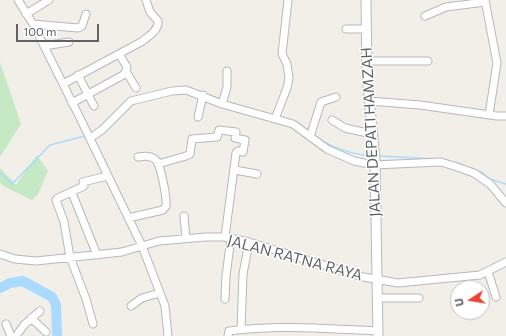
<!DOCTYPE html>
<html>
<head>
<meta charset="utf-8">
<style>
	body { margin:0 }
	#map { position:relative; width:506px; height:336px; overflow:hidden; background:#f1efe8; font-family:Commissioner,sans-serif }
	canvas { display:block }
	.north { position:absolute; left:450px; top:280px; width:40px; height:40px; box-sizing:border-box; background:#fff; border:1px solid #bfc1c3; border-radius:50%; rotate:258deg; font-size:11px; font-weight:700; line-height:16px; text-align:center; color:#5f6368 }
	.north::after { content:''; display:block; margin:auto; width:14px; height:18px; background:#ea4335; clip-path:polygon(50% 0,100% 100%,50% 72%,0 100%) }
	.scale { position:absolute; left:16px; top:24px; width:83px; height:18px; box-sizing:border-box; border:2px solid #5f6368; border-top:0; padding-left:5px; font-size:12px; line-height:14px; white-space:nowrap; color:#5f6368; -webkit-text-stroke:3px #fff; paint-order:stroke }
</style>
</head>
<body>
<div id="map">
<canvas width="506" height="336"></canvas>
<div class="north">U</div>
<div class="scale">100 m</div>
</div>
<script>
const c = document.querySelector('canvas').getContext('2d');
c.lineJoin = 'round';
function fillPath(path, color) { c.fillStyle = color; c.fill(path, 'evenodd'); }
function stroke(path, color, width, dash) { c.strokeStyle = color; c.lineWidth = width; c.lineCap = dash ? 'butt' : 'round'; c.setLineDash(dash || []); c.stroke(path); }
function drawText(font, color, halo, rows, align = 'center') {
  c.font = font + ' Commissioner,sans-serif'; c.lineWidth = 3; c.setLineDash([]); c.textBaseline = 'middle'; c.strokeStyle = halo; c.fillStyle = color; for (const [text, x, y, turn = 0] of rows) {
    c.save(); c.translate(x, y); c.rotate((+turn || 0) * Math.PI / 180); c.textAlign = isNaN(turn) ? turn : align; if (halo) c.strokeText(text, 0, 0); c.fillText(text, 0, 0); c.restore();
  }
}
fillPath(new Path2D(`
	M 0,62 L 21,124 L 0,157 Z
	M 37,155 L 48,171 L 38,194 L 32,200 L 3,186 L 0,183 L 0,168 L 16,185 Z`), '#c5e8c5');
stroke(new Path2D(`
	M 192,89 L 220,99
	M 315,136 C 332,148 348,153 369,156
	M 380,156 L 434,159
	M 451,162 L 481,172 L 490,179 L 506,184
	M 0,173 L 12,184 L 50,145 L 85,136`), '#aadaff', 1.5);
stroke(new Path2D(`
	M 0,288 L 10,283 L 23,281 L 52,297 L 56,305 L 57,336`), '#aadaff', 10);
const minor = new Path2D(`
	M 18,0 L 33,24 L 80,118 L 142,246 L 165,306 L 168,336
	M 485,0 L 497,63 L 489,115
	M 26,14 L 49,0
	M 425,16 L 446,7 L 485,2
	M 33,24 L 78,28 L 82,26 L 86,14
	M 346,29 L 366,29
	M 44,46 L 69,42
	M 366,61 L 428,61
	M 127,73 L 136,88
	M 78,75 L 94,106
	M 63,84 L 141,42 C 148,37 159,30 158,21 L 150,12 L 146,0
	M 369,101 L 420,105 L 497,116 L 506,116
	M 72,103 L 125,74 L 127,67 L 119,54
	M 222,104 L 227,87 L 227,71
	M 198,117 L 203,95
	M 275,119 L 287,88 L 289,78 L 287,64 L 282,54 L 288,0
	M 332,120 L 345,128 L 372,134
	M 310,137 L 321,102 L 336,97
	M 90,138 L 102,130 L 131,101 L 172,91 L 186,90 L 222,104 L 293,124 L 327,149 L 354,161 L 374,165 L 441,162 L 457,167 L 474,173 L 490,184 L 506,203
	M 158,164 L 186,156 L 190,154 L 192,139 L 217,137 L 219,130 L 236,132 L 235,138 L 245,140 L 243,152 L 238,151 L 236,153 L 225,237
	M 235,170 L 257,174
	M 72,193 L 97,255
	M 184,216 L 186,238
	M 128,218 L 163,210 L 166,206 C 167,198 161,166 156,160 C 150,155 144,156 138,157
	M 0,254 L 15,259 L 36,261 L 122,252 L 159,241 L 206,237 L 225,237 L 249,242 L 363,277 L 398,283 L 480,275 L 506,262
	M 488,272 L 496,297
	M 377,298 L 419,298
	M 225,299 L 226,276 L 231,238
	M 131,306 L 142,298 L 160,293
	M 31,318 L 46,332
	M 6,324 L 11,336
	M 93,324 L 86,299 L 70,257 L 64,222 L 56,200 L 58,198 L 84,186 L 83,182 L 107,176
	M 241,329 L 243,274 L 249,242
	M 16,336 L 24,325 L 40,311
	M 228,336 L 229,331 C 278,324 329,329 378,331`);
const secondary = new Path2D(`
	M 366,0 L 367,76 L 375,160 L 378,336`);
stroke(minor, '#b5b8bc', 9);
stroke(secondary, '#b6babf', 11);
stroke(minor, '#fff', 7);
stroke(secondary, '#fff', 9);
drawText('15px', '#5f6368', '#fff', [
	["JALAN DEPATI HAMZAH",371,132,-93],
	["JALAN RATNA RAYA",295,258,15]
]);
</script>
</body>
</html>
